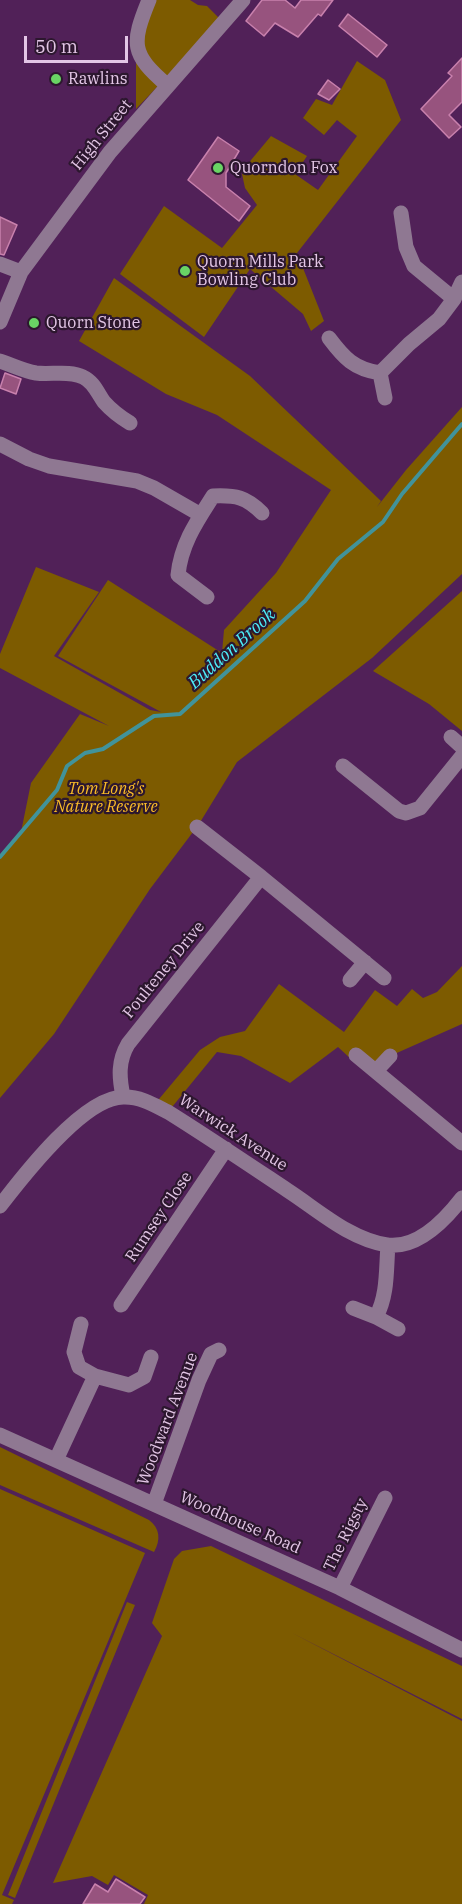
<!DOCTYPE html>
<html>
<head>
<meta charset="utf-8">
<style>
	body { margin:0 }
	#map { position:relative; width:462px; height:1904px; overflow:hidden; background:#512158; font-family:"IBM Plex Serif",serif }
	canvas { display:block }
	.scale { position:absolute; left:24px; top:36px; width:104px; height:27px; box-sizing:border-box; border:3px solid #e3c6e6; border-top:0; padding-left:8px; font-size:18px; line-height:21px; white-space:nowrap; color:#e3c6e6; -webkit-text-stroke:4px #2c172e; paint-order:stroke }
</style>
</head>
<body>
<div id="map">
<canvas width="462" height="1904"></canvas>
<div class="scale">50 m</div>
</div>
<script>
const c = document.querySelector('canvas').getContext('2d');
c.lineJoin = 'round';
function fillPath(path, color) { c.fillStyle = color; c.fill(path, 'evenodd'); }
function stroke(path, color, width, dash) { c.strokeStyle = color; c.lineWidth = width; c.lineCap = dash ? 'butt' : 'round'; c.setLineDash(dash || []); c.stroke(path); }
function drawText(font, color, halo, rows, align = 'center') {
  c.font = font + ' "IBM Plex Serif",serif'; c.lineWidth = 4.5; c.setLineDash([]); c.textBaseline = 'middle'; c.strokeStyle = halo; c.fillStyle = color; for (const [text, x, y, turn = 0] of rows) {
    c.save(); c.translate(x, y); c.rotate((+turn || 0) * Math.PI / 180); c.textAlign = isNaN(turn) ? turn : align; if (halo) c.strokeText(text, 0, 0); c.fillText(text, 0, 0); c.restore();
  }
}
fillPath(new Path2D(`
	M 149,0 L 190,0 L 198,5 L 207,6 L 221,20 L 136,109 L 136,48 Z
	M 357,61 L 385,80 L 401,120 L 297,253 L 324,321 L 311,331 L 303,314 L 250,269 L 204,337 L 120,274 L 164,206 L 222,248 L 257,205 L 245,188 L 242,174 L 251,160 L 271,136 L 307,156 L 295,174 L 318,190 L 357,136 L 337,120 L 324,135 L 303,118 L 316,99 L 332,105 Z
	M 114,278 L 250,376 L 381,501 L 377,507 L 406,470 L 462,407 L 462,574 L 372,658 L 237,762 L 199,824 L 150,889 L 54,1034 L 0,1098 L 0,857 L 21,832 L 31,783 L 80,714 L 109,726 L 0,668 L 0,654 L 36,567 L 99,592 L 54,656 L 150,710 L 161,712 L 58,656 L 108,580 L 222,653 L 224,630 L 276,573 L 331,490 L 217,415 L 166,394 L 79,341 Z
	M 462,591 L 462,731 L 429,704 L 373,671 Z
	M 462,966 L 462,1024 L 390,1056 L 376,1071 L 352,1060 L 338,1047 L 290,1083 L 241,1056 L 217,1052 L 168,1112 L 154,1105 L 200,1050 L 220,1037 L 245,1031 L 279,984 L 344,1032 L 375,990 L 397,1006 L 412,989 L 423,998 L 437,992 Z
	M 0,1447 L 149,1520 C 160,1528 161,1540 154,1552 L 0,1485 Z
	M 0,1489 L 145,1553 L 2,1895 L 14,1900 L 12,1904 L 0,1904 Z
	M 211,1546 L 462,1666 L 462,1719 L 292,1633 L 462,1721 L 462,1904 L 144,1904 L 148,1895 L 114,1875 L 108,1885 L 92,1876 L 53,1883 L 162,1636 L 152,1623 L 174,1559 L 182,1551 Z
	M 127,1602 L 135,1605 L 15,1898 L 8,1895 Z`), '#7d5b00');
stroke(new Path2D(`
	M 0,857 L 57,790 L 67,766 L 85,753 L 103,749 L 154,716 L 180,714 L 305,601 L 338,559 L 383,522 L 402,494 L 462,424`), '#41939a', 4);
const building = new Path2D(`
	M 262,0 L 285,0 L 295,8 L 301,0 L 333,0 L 321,16 L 318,14 L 298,37 L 275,23 L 264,36 L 246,21 Z
	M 348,14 L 387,45 L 377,57 L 339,26 Z
	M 462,58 L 462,102 L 449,115 L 461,127 L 449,138 L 421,109 L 452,76 L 448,73 Z
	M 328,80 L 340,89 L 329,100 L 318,94 Z
	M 218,137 L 239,151 L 226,173 L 226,187 L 250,206 L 239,221 L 188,180 Z
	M 0,217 L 17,225 L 4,255 L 0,254 Z
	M 5,373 L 21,379 L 16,394 L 0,388 Z
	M 116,1879 L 145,1897 L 140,1904 L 83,1904 L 95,1884 L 108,1892 Z`);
fillPath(building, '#97537e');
stroke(building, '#c981ad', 1.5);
stroke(new Path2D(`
	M 149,0 C 131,44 131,54 167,85
	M 401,213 L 406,247 L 414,266 L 454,299
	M 0,264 L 21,272
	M 0,322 L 21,272 L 110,152 L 243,0
	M 329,338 C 344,358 354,369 380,373
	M 0,361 C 12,365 24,371 36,373 C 51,375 69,370 83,377 C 94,382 98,394 104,402 C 112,411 120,417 130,423
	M 385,398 L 380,373 L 409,344 L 439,319 L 454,299 L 462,282
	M 0,444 L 29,459 L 49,466 L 137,481 L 154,488 L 201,515
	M 207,597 L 178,575 C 181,544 197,521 213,496 C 236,495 246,497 262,513
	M 451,737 L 462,747
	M 343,766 L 399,811 L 406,813 L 420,808 L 462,756
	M 197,827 L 261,877 L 384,978
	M 350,980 L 365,962
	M 356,1055 L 462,1143
	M 376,1071 L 390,1056
	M 123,1096 C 119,1077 118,1061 128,1044 L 261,877
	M 0,1206 C 23,1176 85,1095 125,1097 C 141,1097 154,1105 168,1112 C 208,1137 248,1164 287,1190 C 318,1210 349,1239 387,1245 C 418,1249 445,1220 462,1198
	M 121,1305 L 226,1149
	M 353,1308 L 376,1317 L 398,1329
	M 376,1317 C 388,1295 386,1269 388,1245
	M 81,1324 L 74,1352 L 79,1367 L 95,1376 L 129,1385 L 144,1377 L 151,1357
	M 0,1435 L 340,1588 L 462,1650
	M 56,1460 L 95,1376
	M 154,1504 L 199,1380 L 211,1354 L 219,1350
	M 340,1588 L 385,1498`), '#8f7892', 15);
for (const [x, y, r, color] of [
	[56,79,6,"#69d464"],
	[218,168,6,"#69d464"],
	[185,271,6,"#69d464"],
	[34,323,6,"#69d464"]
]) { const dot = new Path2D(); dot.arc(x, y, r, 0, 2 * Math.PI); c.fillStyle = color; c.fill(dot); stroke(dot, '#2c172e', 2); }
drawText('16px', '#e3c6e6', '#2c172e', [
	["Rawlins",68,79],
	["Quorndon Fox",230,168],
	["Quorn Mills Park",197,262],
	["Bowling Club",197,280],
	["Quorn Stone",46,323]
], 'left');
drawText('16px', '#e3c6e6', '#2c172e', [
	["High Street",102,135,-51],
	["Poulteney Drive",164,970,-51],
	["Warwick Avenue",233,1133,33],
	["Rumsey Close",159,1217,-56],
	["Woodward Avenue",168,1419,-69],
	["Woodhouse Road",240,1523,24],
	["The Rigsty",346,1535,-64]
]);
drawText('italic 16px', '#fcbd28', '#2c172e', [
	["Tom Long's",106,789],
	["Nature Reserve",106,807]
]);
drawText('italic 18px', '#4cedf9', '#2c172e', [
	["Buddon Brook",232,649,-42]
]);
</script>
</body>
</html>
